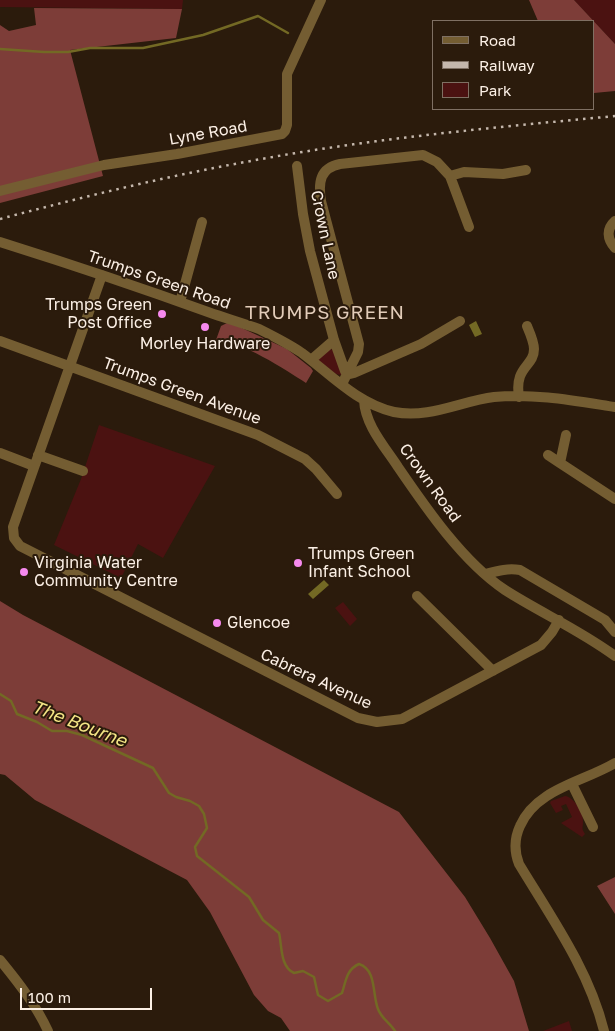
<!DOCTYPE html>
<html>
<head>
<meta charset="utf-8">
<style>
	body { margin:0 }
	#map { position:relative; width:615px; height:1031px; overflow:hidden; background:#2b1b0c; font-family:"Golos Text",sans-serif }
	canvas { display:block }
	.legend { position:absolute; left:432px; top:20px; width:162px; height:90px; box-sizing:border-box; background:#2b1b0c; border:1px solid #7f7063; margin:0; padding:6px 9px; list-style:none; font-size:15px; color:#fcf0e6 }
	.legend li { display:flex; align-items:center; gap:10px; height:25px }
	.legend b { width:25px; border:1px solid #7f7063 }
	.scale { position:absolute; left:20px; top:988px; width:132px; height:22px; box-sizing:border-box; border:2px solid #fcf0e6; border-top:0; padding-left:6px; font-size:15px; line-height:18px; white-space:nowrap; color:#fcf0e6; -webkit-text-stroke:4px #2b1b0c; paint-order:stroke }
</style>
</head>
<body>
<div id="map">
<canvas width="615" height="1031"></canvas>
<ul class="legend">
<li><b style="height:6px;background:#745d32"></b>Road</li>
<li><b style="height:6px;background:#c4b7ac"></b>Railway</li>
<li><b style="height:14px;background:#4b1211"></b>Park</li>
</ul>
<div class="scale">100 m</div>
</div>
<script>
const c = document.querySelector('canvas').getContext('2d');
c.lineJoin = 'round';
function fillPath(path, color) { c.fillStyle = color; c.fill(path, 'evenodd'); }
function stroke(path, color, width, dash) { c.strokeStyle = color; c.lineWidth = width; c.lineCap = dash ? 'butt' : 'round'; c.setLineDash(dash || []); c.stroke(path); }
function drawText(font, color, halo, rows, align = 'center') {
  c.font = font + ' "Golos Text",sans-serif'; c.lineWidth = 4; c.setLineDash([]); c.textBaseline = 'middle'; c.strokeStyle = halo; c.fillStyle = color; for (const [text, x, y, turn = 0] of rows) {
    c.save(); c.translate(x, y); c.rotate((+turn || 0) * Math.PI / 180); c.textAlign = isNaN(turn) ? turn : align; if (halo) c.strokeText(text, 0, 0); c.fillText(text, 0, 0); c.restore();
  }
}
fillPath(new Path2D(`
	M 0,0 L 183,0 L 182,9 L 0,7 Z
	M 574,0 L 615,0 L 615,44 Z
	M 332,349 L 343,372 L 341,375 L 336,374 L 319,361 L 318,359 L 329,350 Z
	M 99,425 L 215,466 L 163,558 L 138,544 L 121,578 L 54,545 L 81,479 Z
	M 343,602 L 357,619 L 350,626 L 335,608 Z
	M 565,796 C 574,797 584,813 583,822 C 583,828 581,828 585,834 L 582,837 L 561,823 L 572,817 L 566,804 L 561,806 L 563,810 L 556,813 L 550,803 L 551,801 Z
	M 569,1021 L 572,1031 L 543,1031 Z`), '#4b1211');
fillPath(new Path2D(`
	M 529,0 L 574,0 L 615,44 L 615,91 L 594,93 L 594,21 L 538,21 Z
	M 34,8 L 182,9 L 176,38 L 70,50 L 103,176 L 0,203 L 0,25 L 9,31 L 36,25 Z
	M 229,322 L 287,349 L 311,368 L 313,371 L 306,383 C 286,370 240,340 216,340 L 221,326 Z
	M 0,601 L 23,615 L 399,812 L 465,897 L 490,938 L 514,981 L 529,1031 L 290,1031 L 281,1018 L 268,1011 L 254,995 L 210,912 L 187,880 L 35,800 L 5,775 L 0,774 Z
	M 615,877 L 615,914 L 597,886 Z`), '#7d3d38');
fillPath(new Path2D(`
	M 476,321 L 482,334 L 475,337 L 469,325 Z
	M 324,580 L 329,585 L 313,599 L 308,594 Z`), '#736924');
stroke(new Path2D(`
	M 0,49 L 44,52 L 68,52 L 90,48 L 143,48 L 203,35 L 258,16 L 288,33
	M 0,694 L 11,701 L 17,714 L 37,722 L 52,731 L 67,731 L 82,735 L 153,768 L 169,793 L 176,797 L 190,801 L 199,806 L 204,814 L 207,828 L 195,847 L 197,856 L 249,897 L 263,920 L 279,933 C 282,945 280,967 294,973 L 303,971 L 314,977 L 318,995 L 328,1001 L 342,993 C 346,981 346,970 359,964 C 377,970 372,994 378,1009 C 381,1018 390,1023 395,1031`), '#736924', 2.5);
stroke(new Path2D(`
	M 297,166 L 303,214 L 310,251 L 334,340 L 345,371 L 350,374 L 354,373 L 421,344 L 460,321
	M 450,176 L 464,172 L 503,174 L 526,170
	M 0,191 L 104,165 L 177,154 L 282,134 L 285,131 L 287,125 L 287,74 L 321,0
	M 615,221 C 606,229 607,239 615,248
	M 0,242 C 70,264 139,287 208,312 C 225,318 242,323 259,329 C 273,336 289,344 302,353 C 330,374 358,404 394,412 C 429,419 461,401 494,397 C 534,393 576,401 615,407
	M 102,275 L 13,527 L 14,538 L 20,546 L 358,718 L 377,722 L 402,719 L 541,645 L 552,632 L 559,620
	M 180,302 L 202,222
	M 0,341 L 258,435 L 305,459 L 316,469 L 337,494
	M 311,360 L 334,340
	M 342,384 L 358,352 L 359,344 L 321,201 C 318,182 320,168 340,164 L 423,155 L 437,162 L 450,176 L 469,227
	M 519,397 C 514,366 534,367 534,349 C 534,342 530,333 527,326
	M 364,400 C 365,425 385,447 398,467 C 426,508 463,562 505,590 C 541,613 580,630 615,656
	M 566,435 L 560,463 L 615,499
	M 0,453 L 34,466
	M 38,455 L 83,471
	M 548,455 L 560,463
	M 485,574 C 497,571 507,568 520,570 L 605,620 L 615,632
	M 417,596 L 493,671
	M 572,784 L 593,827
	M 0,960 C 18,982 36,1005 48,1031
	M 604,1031 C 589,970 551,917 519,864 C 514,851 514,839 520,826 C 536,789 583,782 615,763`), '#745d32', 10);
stroke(new Path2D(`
	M 0,219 C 79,198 159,178 240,163 C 364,139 489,128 615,116`), '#c4b7ac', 2.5, [2.5, 5]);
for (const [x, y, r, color] of [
	[162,314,5,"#f689ee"],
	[205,327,5,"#f689ee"],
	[298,563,5,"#f689ee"],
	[24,572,5,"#f689ee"],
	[217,623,5,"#f689ee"]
]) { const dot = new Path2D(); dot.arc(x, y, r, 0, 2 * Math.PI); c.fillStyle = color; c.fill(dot); stroke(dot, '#2b1b0c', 2); }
drawText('16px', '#fcf0e6', '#2b1b0c', [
	["Lyne Road",208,133,-10],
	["Crown Lane",325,235,78],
	["Trumps Green Road",159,280,19],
	["Trumps Green Avenue",182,391,20],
	["Crown Road",430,483,54],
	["Cabrera Avenue",316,679,25]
]);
drawText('16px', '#fcf0e6', '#2b1b0c', [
	["Trumps Green",152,305,"right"],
	["Post Office",152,323,"right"],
	["Morley Hardware",205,344,"center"],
	["Trumps Green",308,554],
	["Infant School",308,572],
	["Virginia Water",34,563],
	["Community Centre",34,581],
	["Glencoe",227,623]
], 'left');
drawText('italic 18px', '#f5e686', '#2b1b0c', [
	["The Bourne",79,724,21]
]);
c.letterSpacing = '1px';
drawText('19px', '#e2ccb9', '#2b1b0c', [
	["TRUMPS GREEN",325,313]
]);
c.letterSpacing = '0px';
</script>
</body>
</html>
